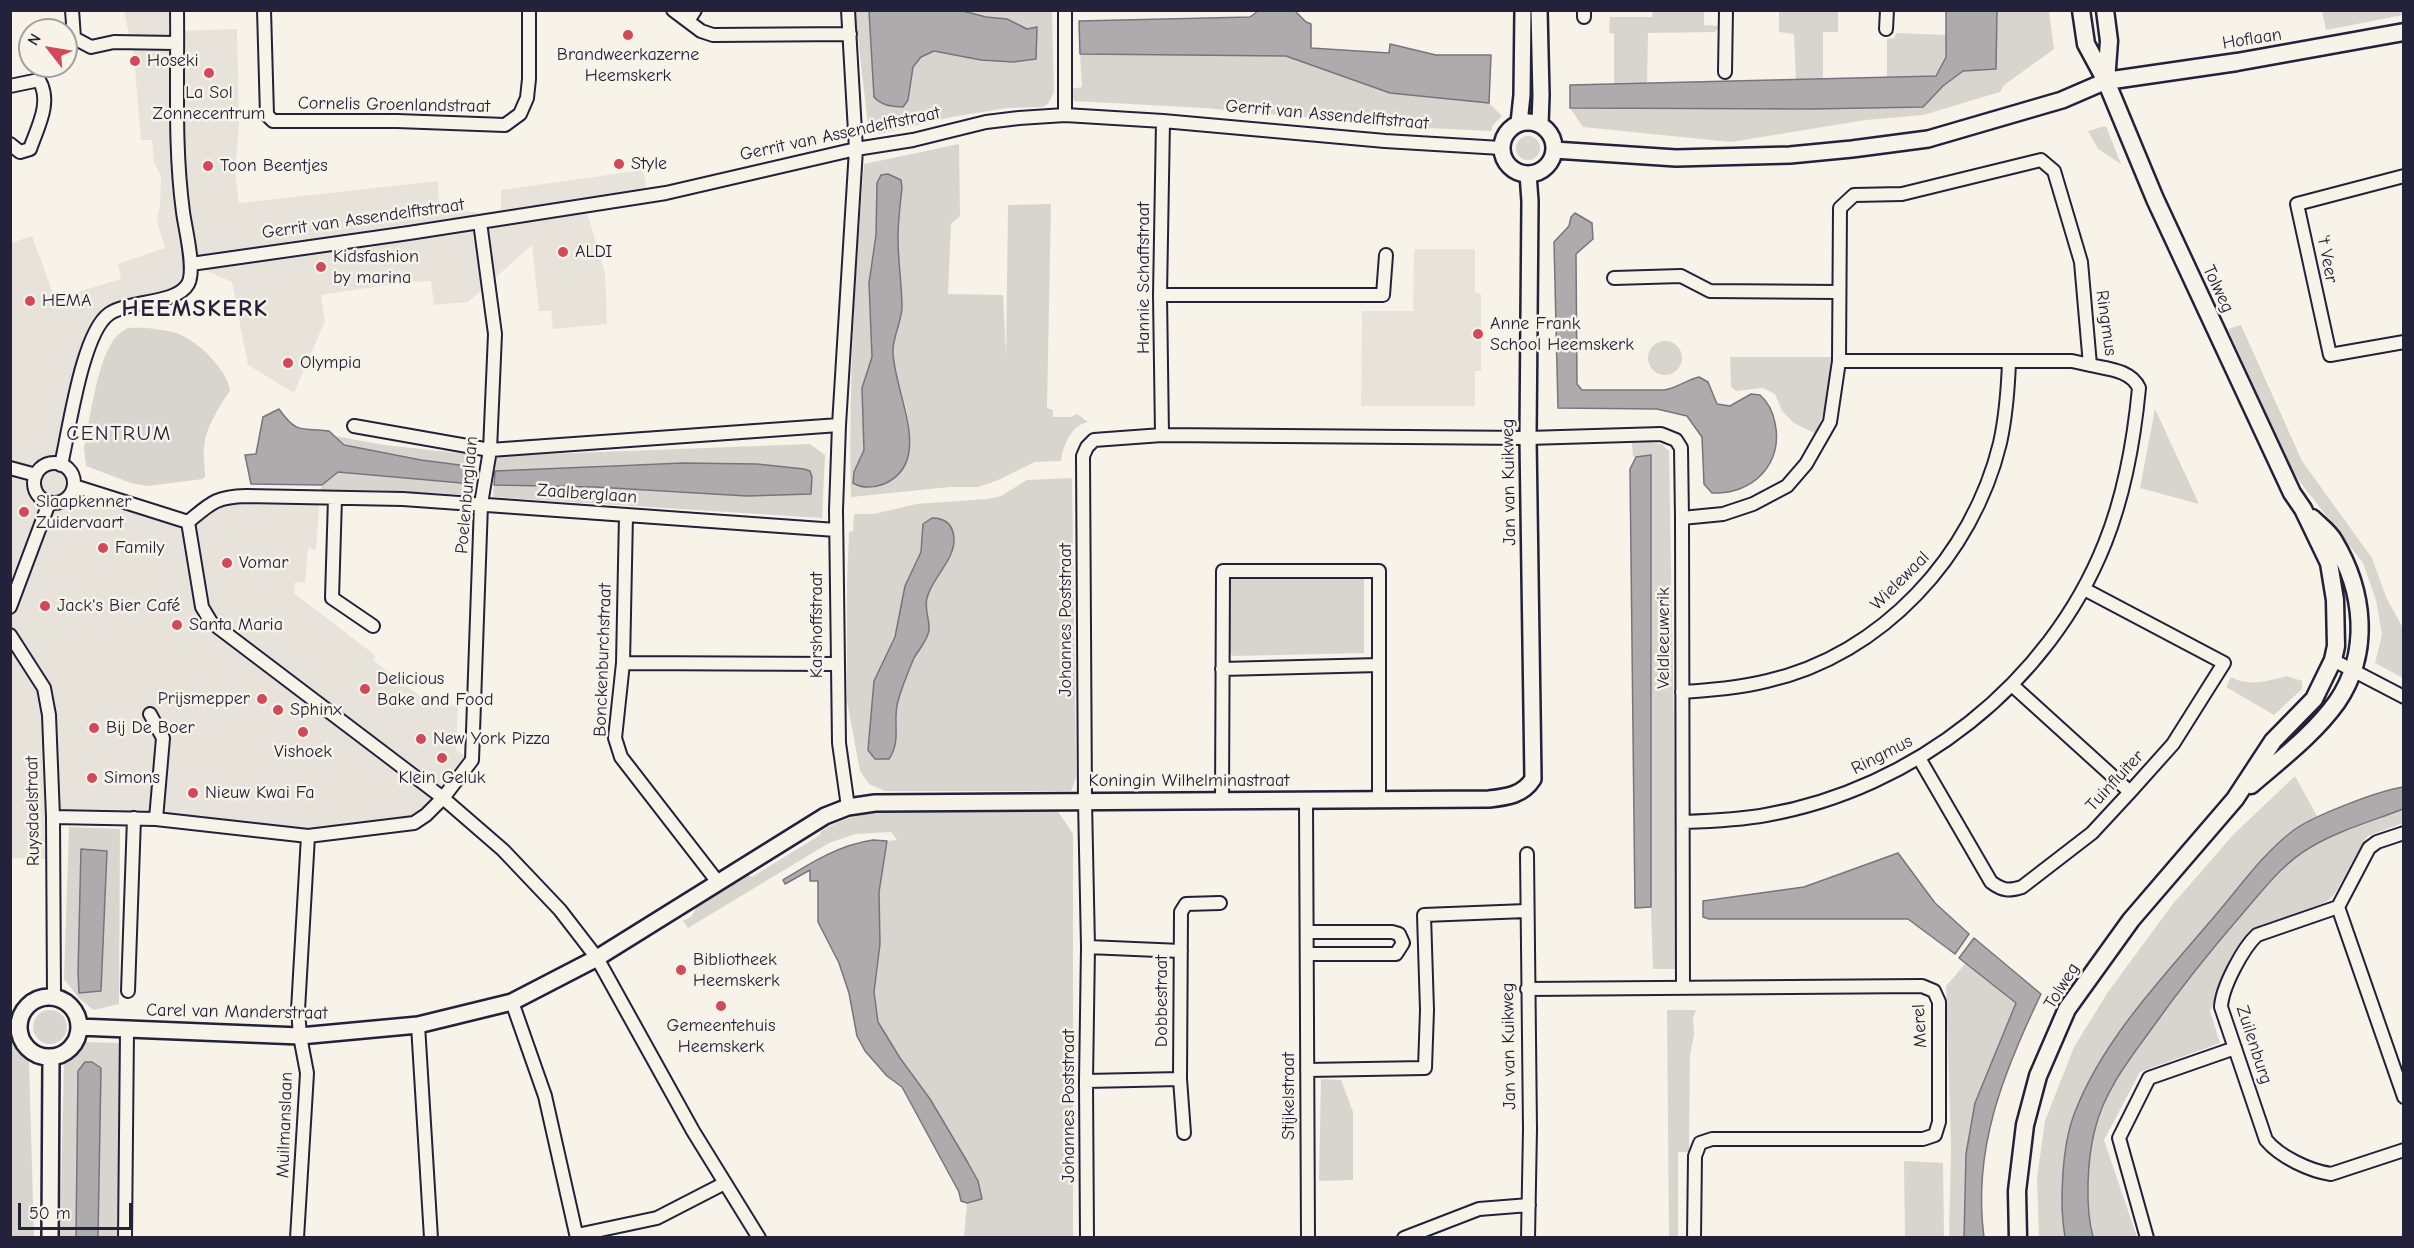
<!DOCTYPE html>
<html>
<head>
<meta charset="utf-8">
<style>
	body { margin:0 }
	#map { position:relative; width:2414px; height:1248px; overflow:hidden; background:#f7f3e8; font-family:"Comic Neue",sans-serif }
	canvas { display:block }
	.frame { position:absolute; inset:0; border:12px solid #22223b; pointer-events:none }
	.north { position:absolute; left:18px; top:18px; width:60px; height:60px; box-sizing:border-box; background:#f7f3e8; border:2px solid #a29fa3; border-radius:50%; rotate:301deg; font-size:16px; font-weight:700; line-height:24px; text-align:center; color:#22223b }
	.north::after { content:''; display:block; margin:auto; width:21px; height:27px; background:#d1495b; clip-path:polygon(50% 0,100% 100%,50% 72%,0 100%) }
	.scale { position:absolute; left:18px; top:1203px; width:114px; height:27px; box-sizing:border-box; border:3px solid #22223b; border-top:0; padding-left:8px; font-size:18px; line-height:21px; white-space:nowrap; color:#22223b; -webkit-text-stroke:4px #f7f3e8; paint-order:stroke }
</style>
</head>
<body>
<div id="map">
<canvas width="2414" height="1248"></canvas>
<div class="frame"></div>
<div class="north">N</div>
<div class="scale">50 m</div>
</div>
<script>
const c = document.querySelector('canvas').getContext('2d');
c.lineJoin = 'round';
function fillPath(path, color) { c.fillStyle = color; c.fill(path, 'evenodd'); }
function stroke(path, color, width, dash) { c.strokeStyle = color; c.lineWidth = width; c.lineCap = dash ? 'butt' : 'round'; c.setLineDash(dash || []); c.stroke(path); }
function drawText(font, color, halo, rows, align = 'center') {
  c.font = font + ' "Comic Neue",sans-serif'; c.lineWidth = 5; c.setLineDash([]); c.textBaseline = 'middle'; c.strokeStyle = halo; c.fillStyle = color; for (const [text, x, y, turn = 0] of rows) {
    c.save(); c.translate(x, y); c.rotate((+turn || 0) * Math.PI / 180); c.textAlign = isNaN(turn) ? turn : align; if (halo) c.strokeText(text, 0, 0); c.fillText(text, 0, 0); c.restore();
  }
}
fillPath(new Path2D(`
	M 124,11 L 177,11 L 178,31 L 237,29 L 239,125 L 235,171 L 239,203 L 438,181 L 439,207 L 478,213 L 501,210 L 501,190 L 643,170 L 648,195 L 585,206 L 605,273 L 607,324 L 553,329 L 551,311 L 539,311 L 532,245 L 468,302 L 434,305 L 431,281 L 401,283 L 321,295 L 325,321 L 294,393 L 248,365 L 232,282 L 191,264 L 183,290 L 114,311 L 97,327 L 61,465 L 71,474 L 74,481 L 188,522 L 213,502 L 320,492 L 316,550 L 308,548 L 305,583 L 295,582 L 294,593 L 376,656 L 373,660 L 430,704 L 458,705 L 456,750 L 472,760 L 414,823 L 308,836 L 53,817 L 46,845 L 46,859 L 11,858 L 11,243 L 32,236 L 55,299 L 121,279 L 118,264 L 165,248 L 157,222 L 160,205 L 161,176 L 154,162 L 152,140 L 141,140 L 134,57 Z
	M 1414,249 L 1475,249 L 1475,293 L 1481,294 L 1481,371 L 1475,371 L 1475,406 L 1361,406 L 1362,311 L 1413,311 Z`), '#e7e3db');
fillPath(new Path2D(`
	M 855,11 L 869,11 L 874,97 L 888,106 L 903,107 L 908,100 L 913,67 L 921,57 L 935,51 L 981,60 L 1013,62 L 1036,59 L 1037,27 L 1027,29 L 1007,19 L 986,17 L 963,11 L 1052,11 L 1054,92 L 1048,104 L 1043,107 L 1007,108 L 952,117 L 879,134 L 868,126 Z
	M 1653,11 L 1704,11 L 1704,25 L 1720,26 L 1715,32 L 1648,33 L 1647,84 L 1614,85 L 1614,34 L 1609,33 L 1610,17 L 1652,17 Z
	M 1779,11 L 1838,11 L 1838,32 L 1823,32 L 1823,80 L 1796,81 L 1794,34 L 1779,32 Z
	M 1997,11 L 2049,11 L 2054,49 L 2004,85 L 2000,92 L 1923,115 L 1866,120 L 1731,142 L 1583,127 L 1570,108 L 1812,109 L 1922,107 L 1943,86 L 1963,71 L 1996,69 Z
	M 2322,11 L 2403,11 L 2403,15 L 2326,30 Z
	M 1897,33 L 1946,35 L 1945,57 L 1936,76 L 1887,79 L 1887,39 L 1894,38 Z
	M 1080,54 L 1286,56 L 1390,93 L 1489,103 L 1502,116 L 1493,125 L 1491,131 L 1426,128 L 1204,108 L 1074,101 L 1071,89 L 1082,87 Z
	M 2106,126 L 2121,164 L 2098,149 L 2088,131 Z
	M1516 148a12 12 0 1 1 24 0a12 12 0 1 1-24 0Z
	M 959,144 L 960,216 L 951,224 L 948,294 L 1003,295 L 1006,357 L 1008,205 L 1051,204 L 1047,408 L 1053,410 L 1053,417 L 1071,417 L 1077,414 L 1088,422 C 1071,425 1063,446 1061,461 L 1035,462 L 996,481 L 978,487 L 950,487 L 851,497 C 848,386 855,275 864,164 ZM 888,174 L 901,180 L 902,188 L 898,240 L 902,310 L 893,348 L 895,373 L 906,407 L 909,425 L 909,439 L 903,467 L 854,472 L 864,450 L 862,388 L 872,357 L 873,341 L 870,320 L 869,283 Z
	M 2241,325 L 2302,461 L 2372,558 L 2386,597 L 2403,628 L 2403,678 L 2375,663 L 2382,635 L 2376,600 L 2363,563 L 2290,469 L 2228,329 Z
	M 128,328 C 143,327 162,329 176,333 C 197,340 226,368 230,390 C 219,408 206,426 204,447 C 203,456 205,466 205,476 L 203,479 L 147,486 L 131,483 L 86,466 L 84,448 L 86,437 C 91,411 98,365 111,344 C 115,336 121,332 128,328 Z
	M1648 358a17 17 0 1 1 34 0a17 17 0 1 1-34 0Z
	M 1730,357 L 1831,357 C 1829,384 1827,408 1816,434 L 1794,423 L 1782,411 L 1775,394 L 1763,388 L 1736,391 L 1731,387 Z
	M 2155,409 L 2199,504 L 2140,488 Z
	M 335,436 L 384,445 L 477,455 L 475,467 L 421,460 L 344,445 Z
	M 1648,442 L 1662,444 L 1669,451 L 1678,969 L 1653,969 L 1651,907 L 1651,456 L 1633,457 L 1632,443 Z
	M 810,444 L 825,455 L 822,518 L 493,497 L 494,485 L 595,487 L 747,496 L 811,494 L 812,478 L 810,471 L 804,469 C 704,458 603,465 502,472 L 495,471 L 496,456 Z
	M 338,472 L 473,484 L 472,495 L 374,490 L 320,492 L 322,485 Z
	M 1072,478 L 1076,769 L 1076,778 L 1071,791 L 885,791 L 869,784 L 860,771 L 847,701 L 847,585 L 849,532 L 853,531 L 854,514 L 874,514 L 916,504 L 987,499 L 1001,496 L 1027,480 Z
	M 1364,574 L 1364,653 L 1234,656 L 1226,653 L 1227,578 Z
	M 2287,676 L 2302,681 L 2302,689 L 2274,715 L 2226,687 L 2231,677 C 2248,687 2268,681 2287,676 Z
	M 2295,776 L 2317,816 C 2310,821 2301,825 2294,830 C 2261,855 2229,899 2202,931 C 2156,986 2102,1044 2075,1112 C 2062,1144 2059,1204 2065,1237 L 2039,1238 L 2037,1178 L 2045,1121 L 2074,1047 L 2108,992 L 2172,905 L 2233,835 Z
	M 1055,807 L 1073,834 L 1073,1237 L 964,1237 L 967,1203 L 973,1202 L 978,1190 L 978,1181 L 930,1099 L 900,1058 L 878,1022 L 874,992 L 880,944 L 879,892 L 887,841 L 897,840 L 891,832 L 855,834 L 829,843 L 688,928 L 683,921 L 692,916 L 697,906 L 748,875 L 752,877 L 820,835 L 821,831 C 840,820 860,813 882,813 L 885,808 Z
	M 2403,809 L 2403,823 L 2368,836 L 2364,841 L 2334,895 L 2326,902 L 2246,936 L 2210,1011 L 2220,1043 L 2140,1072 L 2104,1140 L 2137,1237 L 2093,1238 C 2085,1207 2087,1160 2095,1129 C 2104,1093 2128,1061 2150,1031 C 2179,990 2210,951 2243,913 C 2264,889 2283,863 2311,847 C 2339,830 2373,821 2403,809 Z
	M 69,827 L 120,829 L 119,1004 L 93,1010 L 78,997 L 64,979 ZM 82,849 L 107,852 L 101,991 L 80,993 Z
	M 1966,963 L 2017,1003 L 1975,1103 L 1966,1154 L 1964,1237 L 1949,1237 L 1951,1147 L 1946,986 Z
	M 1667,1010 L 1696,1010 L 1693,1018 L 1694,1035 L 1690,1055 L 1689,1152 L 1678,1152 L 1678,1238 L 1669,1237 Z
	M33 1027a17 17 0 1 1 34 0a17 17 0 1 1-34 0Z
	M 11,1042 L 29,1061 L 34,1237 L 11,1237 Z
	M 80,1042 L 120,1043 L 117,1237 L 98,1237 L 101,1068 L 78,1071 L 76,1237 L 60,1238 L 64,1060 Z
	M 1321,1079 L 1341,1080 L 1353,1112 L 1353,1180 L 1319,1181 Z
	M 1904,1161 L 1943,1163 L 1944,1237 L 1905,1237 Z`), '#d8d5cf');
const water = new Path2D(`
	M 869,11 L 963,11 L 986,17 L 1007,19 L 1027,29 L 1037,27 L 1036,59 L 1013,62 L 981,60 L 934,51 L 921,57 L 913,67 L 908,100 L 903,107 C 891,106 882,106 874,97 Z
	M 1258,11 L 1295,11 L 1306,22 L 1311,24 L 1311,48 L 1389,53 L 1390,44 L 1436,55 L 1491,55 L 1489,103 L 1390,93 L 1286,56 L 1080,54 L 1079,21 L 1250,17 Z
	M 1946,11 L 1997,11 L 1996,69 L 1963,71 L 1943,86 L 1923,107 L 1812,109 L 1570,108 L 1570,85 L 1936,76 L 1946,57 Z
	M 888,174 L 901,180 L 902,188 C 900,205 898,222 898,239 C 898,262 902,285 902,308 C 901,322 894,335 893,349 C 891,387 937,461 884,484 C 873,488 863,489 853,483 L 854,472 L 864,450 L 862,388 L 872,357 L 869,283 L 876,235 L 877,183 L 881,175 Z
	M 1575,213 L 1592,223 L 1593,239 L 1576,254 L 1577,384 L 1582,390 L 1664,390 C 1677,388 1686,380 1699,377 L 1708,382 L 1717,404 L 1730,406 L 1751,394 L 1760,395 C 1768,402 1773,412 1775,423 C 1784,463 1753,495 1712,493 L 1704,484 L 1702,437 L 1687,416 L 1657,409 L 1558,408 L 1554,242 L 1569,226 L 1571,217 Z
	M 279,409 C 298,436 302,427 329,431 L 344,445 L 421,460 L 475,467 L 473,484 L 338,472 L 322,485 L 251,484 L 245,455 L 256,454 L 263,417 Z
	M 1651,455 L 1651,907 L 1635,908 L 1630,469 L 1636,457 Z
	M 683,463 L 757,464 L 804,469 L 810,471 L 812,477 L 811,494 L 747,496 L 595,487 L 494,485 L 495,471 Z
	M 932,518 C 947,518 954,526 954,541 C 953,562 932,578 927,598 C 924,610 930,619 929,630 C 928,640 919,649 914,658 C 908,672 902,687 898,701 C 892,721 902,740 889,759 L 875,759 L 868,750 L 874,681 L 895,637 L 905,586 L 921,552 L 923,524 Z
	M 2403,787 L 2403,809 C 2373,821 2339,830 2311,847 C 2283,863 2264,889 2243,913 C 2210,951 2179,990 2150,1031 C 2128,1061 2104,1092 2095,1129 C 2087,1160 2085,1207 2093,1237 L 2065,1237 C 2059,1204 2062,1144 2075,1112 C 2103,1039 2164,976 2214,917 C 2239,888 2263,853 2294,830 C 2315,815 2378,791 2403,787 Z
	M 873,840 L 887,841 L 879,892 L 880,944 L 874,992 L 878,1022 L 900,1058 L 930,1099 L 968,1163 L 978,1181 L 982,1199 L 967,1203 L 961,1201 L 959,1192 L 902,1087 L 887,1076 L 865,1051 L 857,1036 L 849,993 L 839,963 L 818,922 L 818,881 L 810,881 L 810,870 L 785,884 L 783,880 C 812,862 839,845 873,840 Z
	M 81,849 L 107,851 L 101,991 L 79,993 L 78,972 Z
	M 1898,853 L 1935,903 L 1969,934 L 1955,954 L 1908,919 L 1709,919 L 1703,917 L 1703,901 L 1804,887 Z
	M 1974,938 L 2041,994 C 2004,1071 1972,1149 1984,1237 L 1964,1238 L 1966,1154 L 1975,1103 L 2016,1003 L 1959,958 Z
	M 85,1062 L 92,1062 L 101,1068 L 98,1237 L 76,1237 L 78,1071 Z`);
fillPath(water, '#aeabad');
stroke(water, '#76747f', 1.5);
const minor = new Path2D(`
	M 72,10 L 74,38 L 91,47 L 114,42 L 176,43
	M 264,10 L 267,115 L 273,121 L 397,121 L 505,125 L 520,114 L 527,98 L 529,79 L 529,10
	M 673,10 L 701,31 L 713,35 L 850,34
	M 848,10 L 856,149 L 839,425 L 836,510 L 839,743 L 848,807
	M 1065,10 L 1065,115
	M 1584,17 L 1584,10
	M 688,21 L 695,10
	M 1886,29 L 1887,10
	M 1725,72 L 1726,10
	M 10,86 L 39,80 C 52,102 38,126 30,149 L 20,152 L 10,144
	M 2404,176 L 2297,204 L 2330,355 L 2404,342
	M 191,264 L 409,233 L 666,193 L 856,149 L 913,140 L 986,122 L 1019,118 L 1065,115 L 1163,121 L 1385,141 L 1501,148
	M 1614,278 L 1681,276 L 1710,291 L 1838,292
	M 1160,295 L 1383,295 L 1386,255
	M 1839,361 L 2072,361 L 2090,365
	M 354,426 L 490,450 L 839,425
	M 1162,435 L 1160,295 L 1163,121
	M34 483a20 20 0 1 1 40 0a20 20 0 1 1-40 0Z
	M 61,465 C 69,431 82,333 109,314 C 128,300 176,305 188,284 C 196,270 185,228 183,212 C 174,146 178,77 177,10
	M 10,468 L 36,475
	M 74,486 L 188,522
	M 335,498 L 332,598 L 373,626
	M 626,515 L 623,663 L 615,738 L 621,757 L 717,881
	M 1682,518 L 1723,514 L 1753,504 L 1787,486 L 1806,464 L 1830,422 L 1839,361 L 1840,208 L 1854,195 L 1902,194 L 2041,160 L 2054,171 L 2081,262 L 2090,365 C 2108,369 2131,370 2139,388 C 2134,441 2125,493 2105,543 C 2049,684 1914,789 1766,815 C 1739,820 1712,821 1684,822
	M 188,522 L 202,607 L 211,622 L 443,798 L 503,850 L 560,910 L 597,958 L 693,1131 L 759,1238
	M 188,522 C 211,503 215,497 246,496 L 403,499 L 836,530
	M 10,607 L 49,503
	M 10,635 L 44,688 L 49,715 L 53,817 L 54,997
	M 2333,660 L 2404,697
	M 623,663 L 837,664
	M 1222,669 L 1379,665
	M 2012,685 L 2130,792
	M 1682,692 C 1711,690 1739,688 1767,681 C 1882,655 1973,555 2000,443 C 2006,416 2008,389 2009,362
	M 150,714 L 163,738 L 156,819
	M 1919,758 L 1991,882 C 2003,891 2009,891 2022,887 L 2092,833 L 2130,792 L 2173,744 L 2224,663 L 2084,589
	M 1222,801 L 1223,571 L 1379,571 L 1379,800
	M 1306,801 L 1308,1238
	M 53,817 L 156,819 L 308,836 L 414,823 L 426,815 L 443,798 L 472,760 L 481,504 L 490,450 L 495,334 L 480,222
	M 2404,833 L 2377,842 L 2369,848 L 2338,907 L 2257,935 C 2243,948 2222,987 2221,1007 L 2266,1140 C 2280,1157 2310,1171 2331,1174 L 2404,1150
	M 1527,854 L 1530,1129 L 1528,1238
	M 2338,907 L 2404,1097
	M 1307,932 L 1392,932 L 1399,934 L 1403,943 L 1396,954 L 1307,954
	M 1088,947 L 1181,951
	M 1527,989 L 1922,986 L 1934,991 L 1939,1002 L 1939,1122 L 1935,1135 L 1923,1139 L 1712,1139 L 1700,1143 L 1695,1156 L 1694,1238
	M 128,991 L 134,818
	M 512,1002 L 545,1096 L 577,1238
	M 418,1025 L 431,1238
	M 1307,1070 L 1425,1068 L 1427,1010 L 1424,915 L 1526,911
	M 1086,1081 L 1180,1079
	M 1184,1133 L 1180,1079 L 1181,912 L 1186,904 L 1220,903
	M 577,1235 L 657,1218 L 725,1183
	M 125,1238 L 127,1031
	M 297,1238 L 307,1073 L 300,1036 L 298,1010 L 308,836
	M 1087,1238 L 1086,1081 L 1088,947 L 1085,801 L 1083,456 L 1087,447 L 1094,440 L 1162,435 L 1528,438 L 1661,434 L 1676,440 L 1681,448 L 1682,518 L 1683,987
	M 1404,1238 L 1479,1209 L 1529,1205
	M 2147,1238 L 2119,1138 L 2149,1078 L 2235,1048`);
const tertiary = new Path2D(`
	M 1539,10 L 1541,95 L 1540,125
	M1502 148a26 26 0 1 1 52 0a26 26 0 1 1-52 0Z
	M 1519,123 L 1522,95 L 1523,10
	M 1554,150 L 1676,158 L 1790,155 L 1852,149 L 1928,139 L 2062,100 L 2106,81
	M19 1027a30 30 0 1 1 60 0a30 30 0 1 1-60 0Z
	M 79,1027 L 300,1036 L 418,1025 L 512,1002 L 597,958 L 825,816 L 848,807 L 875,803 L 1489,799 C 1507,797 1523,795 1533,779 L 1528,438 L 1530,201 L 1528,174
	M 50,1238 L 51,1057`);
const secondary = new Path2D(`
	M 2105,10 L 2109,41 L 2106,81
	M 2106,81 L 2237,62 L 2404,32
	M 2251,785 C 2281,759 2314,734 2337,702 C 2371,652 2364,591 2334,541 C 2329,532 2319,525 2312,518
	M 2018,1238 L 2017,1191 L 2025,1125 L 2038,1076 L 2067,1009 L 2131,920 L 2235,799 L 2273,741 L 2314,699 L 2333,660 L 2336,646 L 2335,600 L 2329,563 L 2303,509 L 2292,493 L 2155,199 L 2106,81 L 2086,44 L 2081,10`);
stroke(minor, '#22223b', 16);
stroke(tertiary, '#22223b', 20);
stroke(secondary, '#22223b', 21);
stroke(minor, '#f7f3e8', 12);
stroke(tertiary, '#f7f3e8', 15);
stroke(secondary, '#f7f3e8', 16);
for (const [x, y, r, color] of [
	[628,35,6,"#d1495b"],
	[135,61,6,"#d1495b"],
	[209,73,6,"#d1495b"],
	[619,164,6,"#d1495b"],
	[208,166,6,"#d1495b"],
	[563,252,6,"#d1495b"],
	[321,267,6,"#d1495b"],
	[30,301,6,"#d1495b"],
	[1478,334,6,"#d1495b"],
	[288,363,6,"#d1495b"],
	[24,512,6,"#d1495b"],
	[103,548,6,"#d1495b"],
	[227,563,6,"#d1495b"],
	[45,606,6,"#d1495b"],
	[177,625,6,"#d1495b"],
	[365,689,6,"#d1495b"],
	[262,699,6,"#d1495b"],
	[278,710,6,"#d1495b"],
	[94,728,6,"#d1495b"],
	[303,732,6,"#d1495b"],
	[421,739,6,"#d1495b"],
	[442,758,6,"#d1495b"],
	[92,778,6,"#d1495b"],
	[193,793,6,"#d1495b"],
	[681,970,6,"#d1495b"],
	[721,1006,6,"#d1495b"]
]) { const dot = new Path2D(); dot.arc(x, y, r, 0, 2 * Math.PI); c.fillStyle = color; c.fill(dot); stroke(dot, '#f7f3e8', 2); }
drawText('18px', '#22223b', '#f7f3e8', [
	["Hoflaan",2252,39,-9],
	["Cornelis Groenlandstraat",394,105,1],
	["Gerrit van Assendelftstraat",1327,115,5],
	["Gerrit van Assendelftstraat",840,134,-12],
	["Gerrit van Assendelftstraat",363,219,-8],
	["'t Veer",2327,259,79],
	["Hannie Schaftstraat",1144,278,-90],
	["Tolweg",2218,289,65],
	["Ringmus",2106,323,82],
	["Jan van Kuikweg",1509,482,-91],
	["Zaalberglaan",587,494,4],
	["Poelenburglaan",467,495,-85],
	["Wielewaal",1900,581,-45],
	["Johannes Poststraat",1066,620,-90],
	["Karshoffstraat",817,625,-90],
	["Veldleeuwerik",1664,638,-90],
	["Bonckenburchstraat",603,660,-88],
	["Ringmus",1882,755,-27],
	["Koningin Wilhelminastraat",1189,781],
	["Tuinfluiter",2115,781,-47],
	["Ruysdaelstraat",33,811,-91],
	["Tolweg",2062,986,-58],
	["Dobbestraat",1162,1001,-90],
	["Carel van Manderstraat",237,1012,1],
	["Merel",1920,1026,-93],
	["Zuilenburg",2254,1045,72],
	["Jan van Kuikweg",1509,1046,-91],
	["Stijkelstraat",1289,1096,-90],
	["Johannes Poststraat",1069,1106,-90],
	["Muilmanslaan",285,1125,-88]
]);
drawText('18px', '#22223b', '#f7f3e8', [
	["Brandweerkazerne",628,55,"center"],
	["Heemskerk",628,76,"center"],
	["Hoseki",147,61],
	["La Sol",209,93,"center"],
	["Zonnecentrum",209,114,"center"],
	["Style",631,164],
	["Toon Beentjes",220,166],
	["ALDI",575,252],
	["Kidsfashion",333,257],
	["by marina",333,278],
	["HEMA",42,301],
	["Anne Frank",1490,324],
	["School Heemskerk",1490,345],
	["Olympia",300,363],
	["Slaapkenner",36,502],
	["Zuidervaart",36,523],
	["Family",115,548],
	["Vomar",239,563],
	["Jack's Bier Café",57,606],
	["Santa Maria",189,625],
	["Delicious",377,679],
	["Bake and Food",377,700],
	["Prijsmepper",250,699,"right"],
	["Sphinx",290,710],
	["Bij De Boer",106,728],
	["New York Pizza",433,739],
	["Vishoek",303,752,"center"],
	["Simons",104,778],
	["Klein Geluk",442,778,"center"],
	["Nieuw Kwai Fa",205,793],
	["Bibliotheek",693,960],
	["Heemskerk",693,981],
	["Gemeentehuis",721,1026,"center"],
	["Heemskerk",721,1047,"center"]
], 'left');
c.letterSpacing = '1.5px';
drawText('21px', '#22223b', '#f7f3e8', [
	["CENTRUM",119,434]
]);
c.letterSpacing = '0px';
c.letterSpacing = '1.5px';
drawText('bold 24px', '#22223b', '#f7f3e8', [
	["HEEMSKERK",195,309]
]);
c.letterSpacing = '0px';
</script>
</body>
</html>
